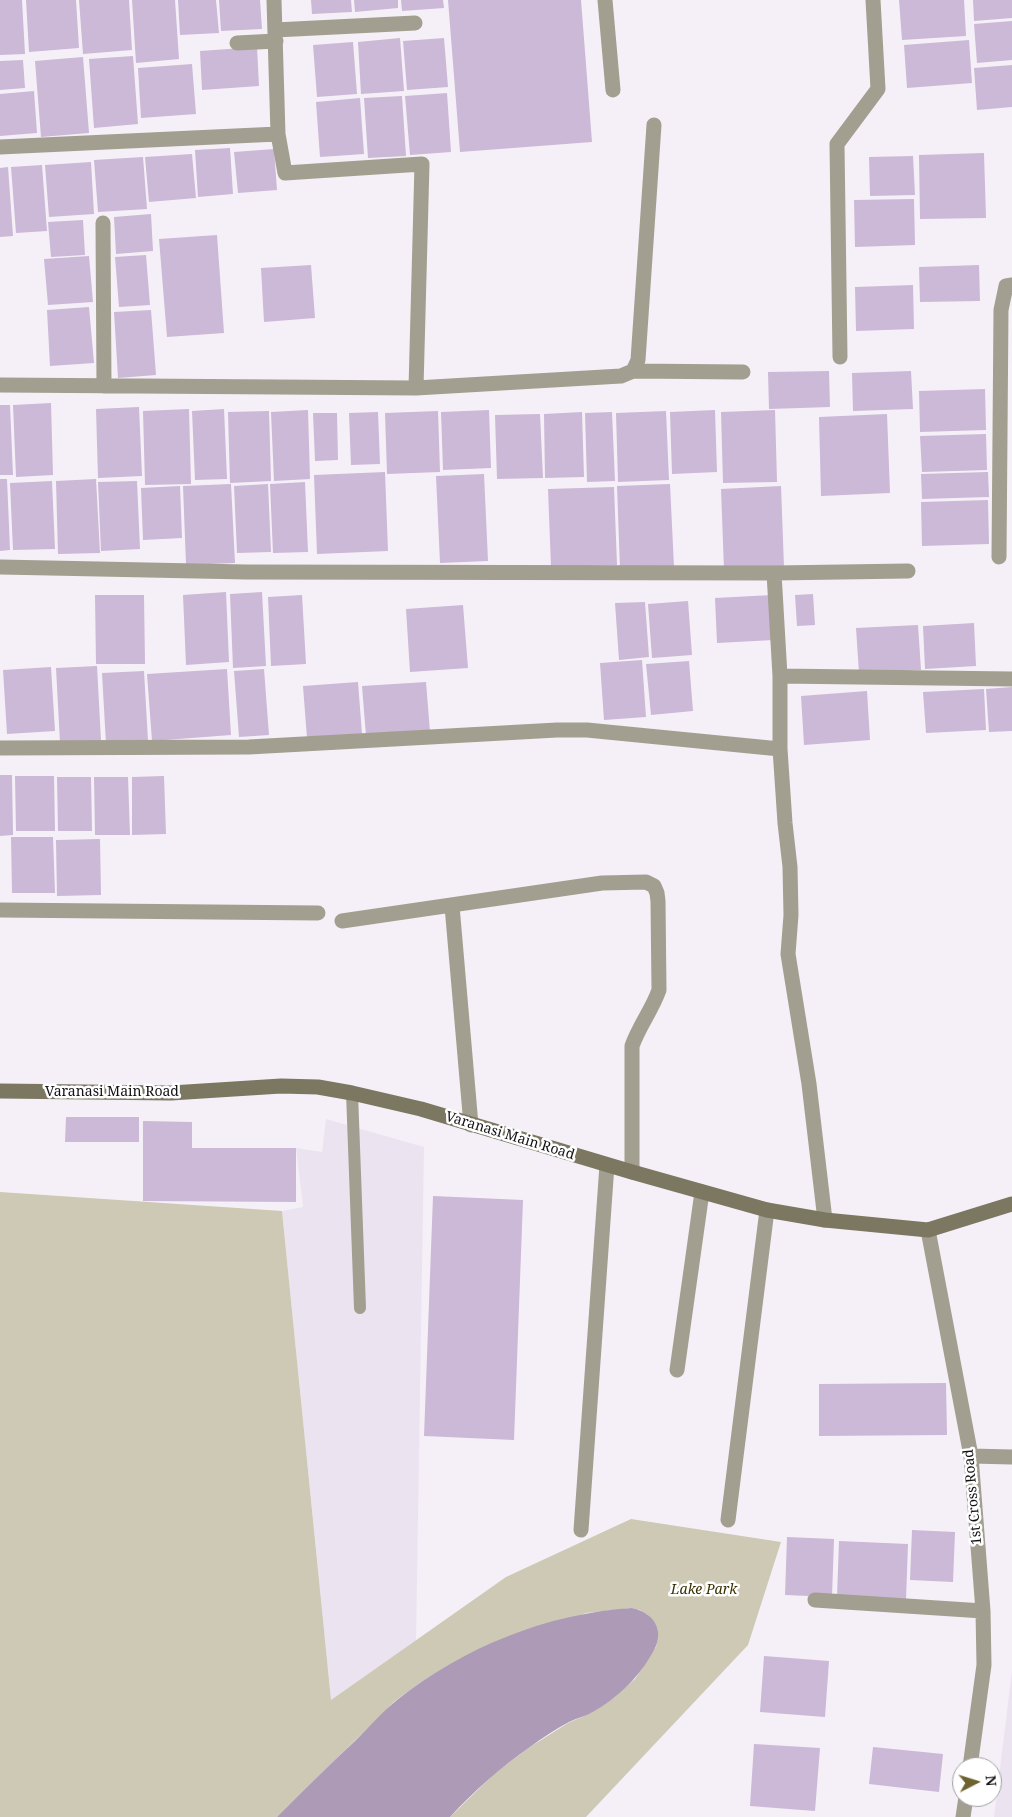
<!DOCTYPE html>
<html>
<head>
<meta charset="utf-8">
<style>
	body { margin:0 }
	#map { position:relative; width:1012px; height:1817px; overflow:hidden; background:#f5f0f7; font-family:"Noto Serif",serif }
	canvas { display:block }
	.north { position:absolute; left:952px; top:1757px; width:50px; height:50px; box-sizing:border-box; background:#fff; border:1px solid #a0a0a1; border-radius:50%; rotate:85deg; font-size:14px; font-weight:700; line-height:20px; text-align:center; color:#121113 }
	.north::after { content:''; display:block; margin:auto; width:18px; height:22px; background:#6e6330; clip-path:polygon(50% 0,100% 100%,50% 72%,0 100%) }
</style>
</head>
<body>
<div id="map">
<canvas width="1012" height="1817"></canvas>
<div class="north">N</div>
</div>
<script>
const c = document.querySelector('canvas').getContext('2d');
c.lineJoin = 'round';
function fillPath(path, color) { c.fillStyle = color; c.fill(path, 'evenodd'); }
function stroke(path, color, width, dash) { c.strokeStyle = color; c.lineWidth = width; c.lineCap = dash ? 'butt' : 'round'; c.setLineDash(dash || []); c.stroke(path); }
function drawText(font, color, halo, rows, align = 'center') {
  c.font = font + ' "Noto Serif",serif'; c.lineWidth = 5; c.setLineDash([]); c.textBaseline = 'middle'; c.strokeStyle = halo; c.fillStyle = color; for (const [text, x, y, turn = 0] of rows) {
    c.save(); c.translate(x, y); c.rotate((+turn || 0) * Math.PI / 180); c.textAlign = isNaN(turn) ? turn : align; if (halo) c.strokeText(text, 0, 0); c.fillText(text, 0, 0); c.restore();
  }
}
fillPath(new Path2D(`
	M 326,1119 L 424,1147 L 416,1641 L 331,1700 L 282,1211 L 303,1207 L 296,1148 L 322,1152 Z
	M 1012,1671 L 1012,1817 L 994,1817 Z`), '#ece3f0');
fillPath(new Path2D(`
	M 0,1192 L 282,1211 L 331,1700 L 506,1577 L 631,1519 L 781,1542 L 748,1645 L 586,1817 L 450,1817 L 495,1773 L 530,1747 L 568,1723 L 593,1712 L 615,1697 L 635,1679 L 656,1647 L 658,1638 L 648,1615 L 640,1610 L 632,1608 L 586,1613 L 449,1665 L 421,1682 L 395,1701 L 277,1817 L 0,1817 Z`), '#cdc9b4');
fillPath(new Path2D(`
	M 632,1608 C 645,1611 656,1618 658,1632 C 659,1642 655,1649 650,1657 C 637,1679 616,1699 593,1712 C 586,1716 577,1718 569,1722 C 556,1729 542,1738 530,1747 C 501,1767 474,1791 450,1817 L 277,1817 C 303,1791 329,1765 356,1740 C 369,1727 382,1712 397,1700 C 462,1648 548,1613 632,1608 Z`), '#ad9ab7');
fillPath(new Path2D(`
	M 0,0 L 22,0 L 25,54 L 0,55 Z
	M 26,0 L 76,0 L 79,48 L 29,52 Z
	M 79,0 L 129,0 L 132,50 L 83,54 Z
	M 132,0 L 175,0 L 179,59 L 136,63 Z
	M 178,0 L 216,0 L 219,33 L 180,35 Z
	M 219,0 L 260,0 L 262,29 L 221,31 Z
	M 311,0 L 351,0 L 352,12 L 312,14 Z
	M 354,0 L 398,0 L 398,8 L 355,12 Z
	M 401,0 L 443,0 L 444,8 L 402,11 Z
	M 448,0 L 581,0 L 592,142 L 460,152 Z
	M 899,0 L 964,0 L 966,36 L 902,40 Z
	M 973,0 L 1012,0 L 1012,18 L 974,21 Z
	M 1012,21 L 1012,60 L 977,63 L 974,24 Z
	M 400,38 L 404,91 L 361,94 L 358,42 Z
	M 444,38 L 448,87 L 407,90 L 403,41 Z
	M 969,40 L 972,83 L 907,88 L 904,45 Z
	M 353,42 L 357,94 L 317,97 L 313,45 Z
	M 257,47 L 259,86 L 202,90 L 200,51 Z
	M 133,56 L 138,124 L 94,128 L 89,59 Z
	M 83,57 L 89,133 L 41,137 L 35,61 Z
	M 23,60 L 25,88 L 0,90 L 0,61 Z
	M 192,64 L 196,114 L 141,118 L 138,68 Z
	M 1012,65 L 1012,107 L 977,110 L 974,68 Z
	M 34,91 L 37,133 L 0,136 L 0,94 Z
	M 447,93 L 451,152 L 410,155 L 405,96 Z
	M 402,96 L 406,156 L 368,158 L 364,98 Z
	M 360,98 L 364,154 L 320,157 L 316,102 Z
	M 230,148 L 233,194 L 198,197 L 195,150 Z
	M 274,149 L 277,190 L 238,193 L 234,152 Z
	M 984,153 L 986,218 L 920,219 L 919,155 Z
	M 192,154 L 196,198 L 149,202 L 145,157 Z
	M 913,156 L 915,195 L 870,196 L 869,157 Z
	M 143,157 L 147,209 L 98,212 L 94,160 Z
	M 91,162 L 94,214 L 49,217 L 45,165 Z
	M 42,165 L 47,231 L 16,233 L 11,167 Z
	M 8,167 L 13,236 L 0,237 L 0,168 Z
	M 914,199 L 915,245 L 855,247 L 854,200 Z
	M 151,214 L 153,251 L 116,254 L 114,217 Z
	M 83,220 L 85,255 L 51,257 L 48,222 Z
	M 217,235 L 224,333 L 167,337 L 159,239 Z
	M 146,255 L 150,305 L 119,307 L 115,257 Z
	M 89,256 L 93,302 L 48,305 L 44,259 Z
	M 311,265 L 315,318 L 264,322 L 261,268 Z
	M 979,265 L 980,301 L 920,302 L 919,267 Z
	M 913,285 L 914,329 L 856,331 L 855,287 Z
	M 89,307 L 94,363 L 50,366 L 47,310 Z
	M 151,310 L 156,375 L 118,378 L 114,312 Z
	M 829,371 L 830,407 L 769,409 L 768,372 Z
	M 911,371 L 913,409 L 853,411 L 852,373 Z
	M 985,389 L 986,430 L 920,432 L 919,391 Z
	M 51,403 L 53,475 L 16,477 L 13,405 Z
	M 0,405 L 10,405 L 13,475 L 0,475 Z
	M 139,407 L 142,476 L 98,478 L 96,409 Z
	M 189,409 L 191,484 L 145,485 L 143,411 Z
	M 224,409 L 227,479 L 195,480 L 192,411 Z
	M 308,410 L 310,479 L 274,481 L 271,412 Z
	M 489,410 L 491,468 L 443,470 L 441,412 Z
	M 715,410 L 717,472 L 672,474 L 670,412 Z
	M 775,410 L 777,482 L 723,483 L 721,412 Z
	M 269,411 L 271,481 L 230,483 L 228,412 Z
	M 438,411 L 440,472 L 387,474 L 385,413 Z
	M 666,411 L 669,480 L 618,482 L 616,413 Z
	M 378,412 L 380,464 L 351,465 L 349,413 Z
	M 582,412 L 584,477 L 545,478 L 544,414 Z
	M 612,412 L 615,481 L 587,482 L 585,413 Z
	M 313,413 L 337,413 L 338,460 L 315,461 Z
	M 540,414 L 543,478 L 497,479 L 495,415 Z
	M 887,414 L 890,493 L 821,496 L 819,417 Z
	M 986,434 L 987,470 L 922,472 L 920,436 Z
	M 385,472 L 388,551 L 317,554 L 314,475 Z
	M 988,472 L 989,497 L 922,499 L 921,474 Z
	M 484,474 L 488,561 L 440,563 L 436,476 Z
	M 0,479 L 7,479 L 10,550 L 0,551 Z
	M 96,479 L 100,553 L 58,554 L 56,481 Z
	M 52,481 L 55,549 L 13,550 L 10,483 Z
	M 137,481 L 140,549 L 101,551 L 98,482 Z
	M 305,482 L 308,552 L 273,553 L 270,484 Z
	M 231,484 L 235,563 L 186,565 L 183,486 Z
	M 268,484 L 271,552 L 237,553 L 234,486 Z
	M 670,484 L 674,567 L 620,569 L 617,486 Z
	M 180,486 L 182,538 L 143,540 L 141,488 Z
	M 781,486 L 784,567 L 724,570 L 721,489 Z
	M 614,487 L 617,565 L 551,567 L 548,489 Z
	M 988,500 L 989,544 L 922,546 L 921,502 Z
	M 226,592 L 229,662 L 186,665 L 183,595 Z
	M 262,592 L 266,666 L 233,668 L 230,594 Z
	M 813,594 L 815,625 L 797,626 L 795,595 Z
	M 95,595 L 144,595 L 145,664 L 96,664 Z
	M 302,595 L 306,664 L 271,666 L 268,597 Z
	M 772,595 L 774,640 L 717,643 L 715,598 Z
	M 688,601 L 692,655 L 652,658 L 648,604 Z
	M 645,602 L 649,657 L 619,660 L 615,603 Z
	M 463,605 L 468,668 L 410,672 L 406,609 Z
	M 974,623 L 976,666 L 925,669 L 923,626 Z
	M 918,625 L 921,670 L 859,673 L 856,628 Z
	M 642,660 L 646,717 L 604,720 L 600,663 Z
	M 689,661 L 693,711 L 651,715 L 646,664 Z
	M 97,666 L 101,741 L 60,743 L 56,668 Z
	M 51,667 L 55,731 L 7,734 L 3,670 Z
	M 227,669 L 231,735 L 152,741 L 147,674 Z
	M 264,669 L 269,735 L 239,737 L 234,671 Z
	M 144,671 L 148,741 L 106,744 L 102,673 Z
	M 358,682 L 362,734 L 307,738 L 303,686 Z
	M 426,682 L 430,732 L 366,736 L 362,686 Z
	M 1012,687 L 1012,731 L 989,732 L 986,689 Z
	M 984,689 L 986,730 L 926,733 L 923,692 Z
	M 867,691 L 870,740 L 804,745 L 801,696 Z
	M 0,775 L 12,775 L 13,835 L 0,836 Z
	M 15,776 L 54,776 L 55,831 L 16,831 Z
	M 164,776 L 166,834 L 132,835 L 132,777 Z
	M 57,777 L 91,777 L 92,831 L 58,831 Z
	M 94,777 L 128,777 L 130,835 L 95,835 Z
	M 11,837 L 53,837 L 55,893 L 12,893 Z
	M 100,839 L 101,895 L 57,896 L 56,840 Z
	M 66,1117 L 139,1117 L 139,1142 L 65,1142 Z
	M 143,1121 L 192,1122 L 192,1148 L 296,1148 L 296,1202 L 143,1201 Z
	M 433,1196 L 523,1200 L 514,1440 L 424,1436 Z
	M 946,1383 L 947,1435 L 819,1436 L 819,1384 Z
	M 912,1530 L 955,1532 L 953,1582 L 910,1580 Z
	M 787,1537 L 834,1539 L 832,1597 L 785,1595 Z
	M 839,1541 L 908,1544 L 906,1600 L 837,1597 Z
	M 764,1656 L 829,1661 L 825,1717 L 760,1712 Z
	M 754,1744 L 820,1748 L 815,1811 L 750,1806 Z
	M 873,1747 L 943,1754 L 939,1792 L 869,1784 Z`), '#ccb8d7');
stroke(new Path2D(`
	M 352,1093 L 360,1308`), '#a29f90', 12);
stroke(new Path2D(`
	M 274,0 L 278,134 L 285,173 L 422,164 L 416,388
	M 605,0 L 613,90
	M 275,30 L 415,23
	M 237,43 L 276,41
	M 0,147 L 278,134
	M 103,223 L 104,386
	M 840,357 L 837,144 L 878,89 L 873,0
	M 633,371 L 743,372
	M 0,385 L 416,388 L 621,376 L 633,371 L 638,360 L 654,125
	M 999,557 L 1001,310 L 1006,286 L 1012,285
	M 0,567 L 246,572 L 774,573 L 780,676 L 780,749 L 785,823 L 790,867 L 791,915 L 788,954 L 809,1084 L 825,1220
	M 774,573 L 908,571
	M 780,676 L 1012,679
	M 0,748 L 249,747 L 557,730 L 587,730 L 780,749
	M 452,906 L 471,1125
	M 0,910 L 318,913
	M 342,921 L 602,883 L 646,882 L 654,886 L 657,893 L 658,901 L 659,990 C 652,1010 639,1026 632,1046 L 632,1172
	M 928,1230 L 971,1456 L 983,1611 L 984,1665 L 970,1767
	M 677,1370 L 702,1192
	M 971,1456 L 1012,1457
	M 728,1520 L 767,1210
	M 581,1530 L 607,1165
	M 815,1600 L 983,1611
	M 963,1817 L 966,1797`), '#a29f90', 15);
stroke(new Path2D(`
	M 0,1091 L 171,1093 L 281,1086 L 318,1087 L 352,1093 L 421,1109 L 632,1172 L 767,1210 L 825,1220 L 928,1230 L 1012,1204`), '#7b7761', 15);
drawText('14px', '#121113', '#fff', [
	["Varanasi Main Road",112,1092],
	["Varanasi Main Road",510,1136,17],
	["1st Cross Road",973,1497,-95]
]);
drawText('italic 14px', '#372f01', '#fff', [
	["Lake Park",704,1590]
]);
</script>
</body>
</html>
